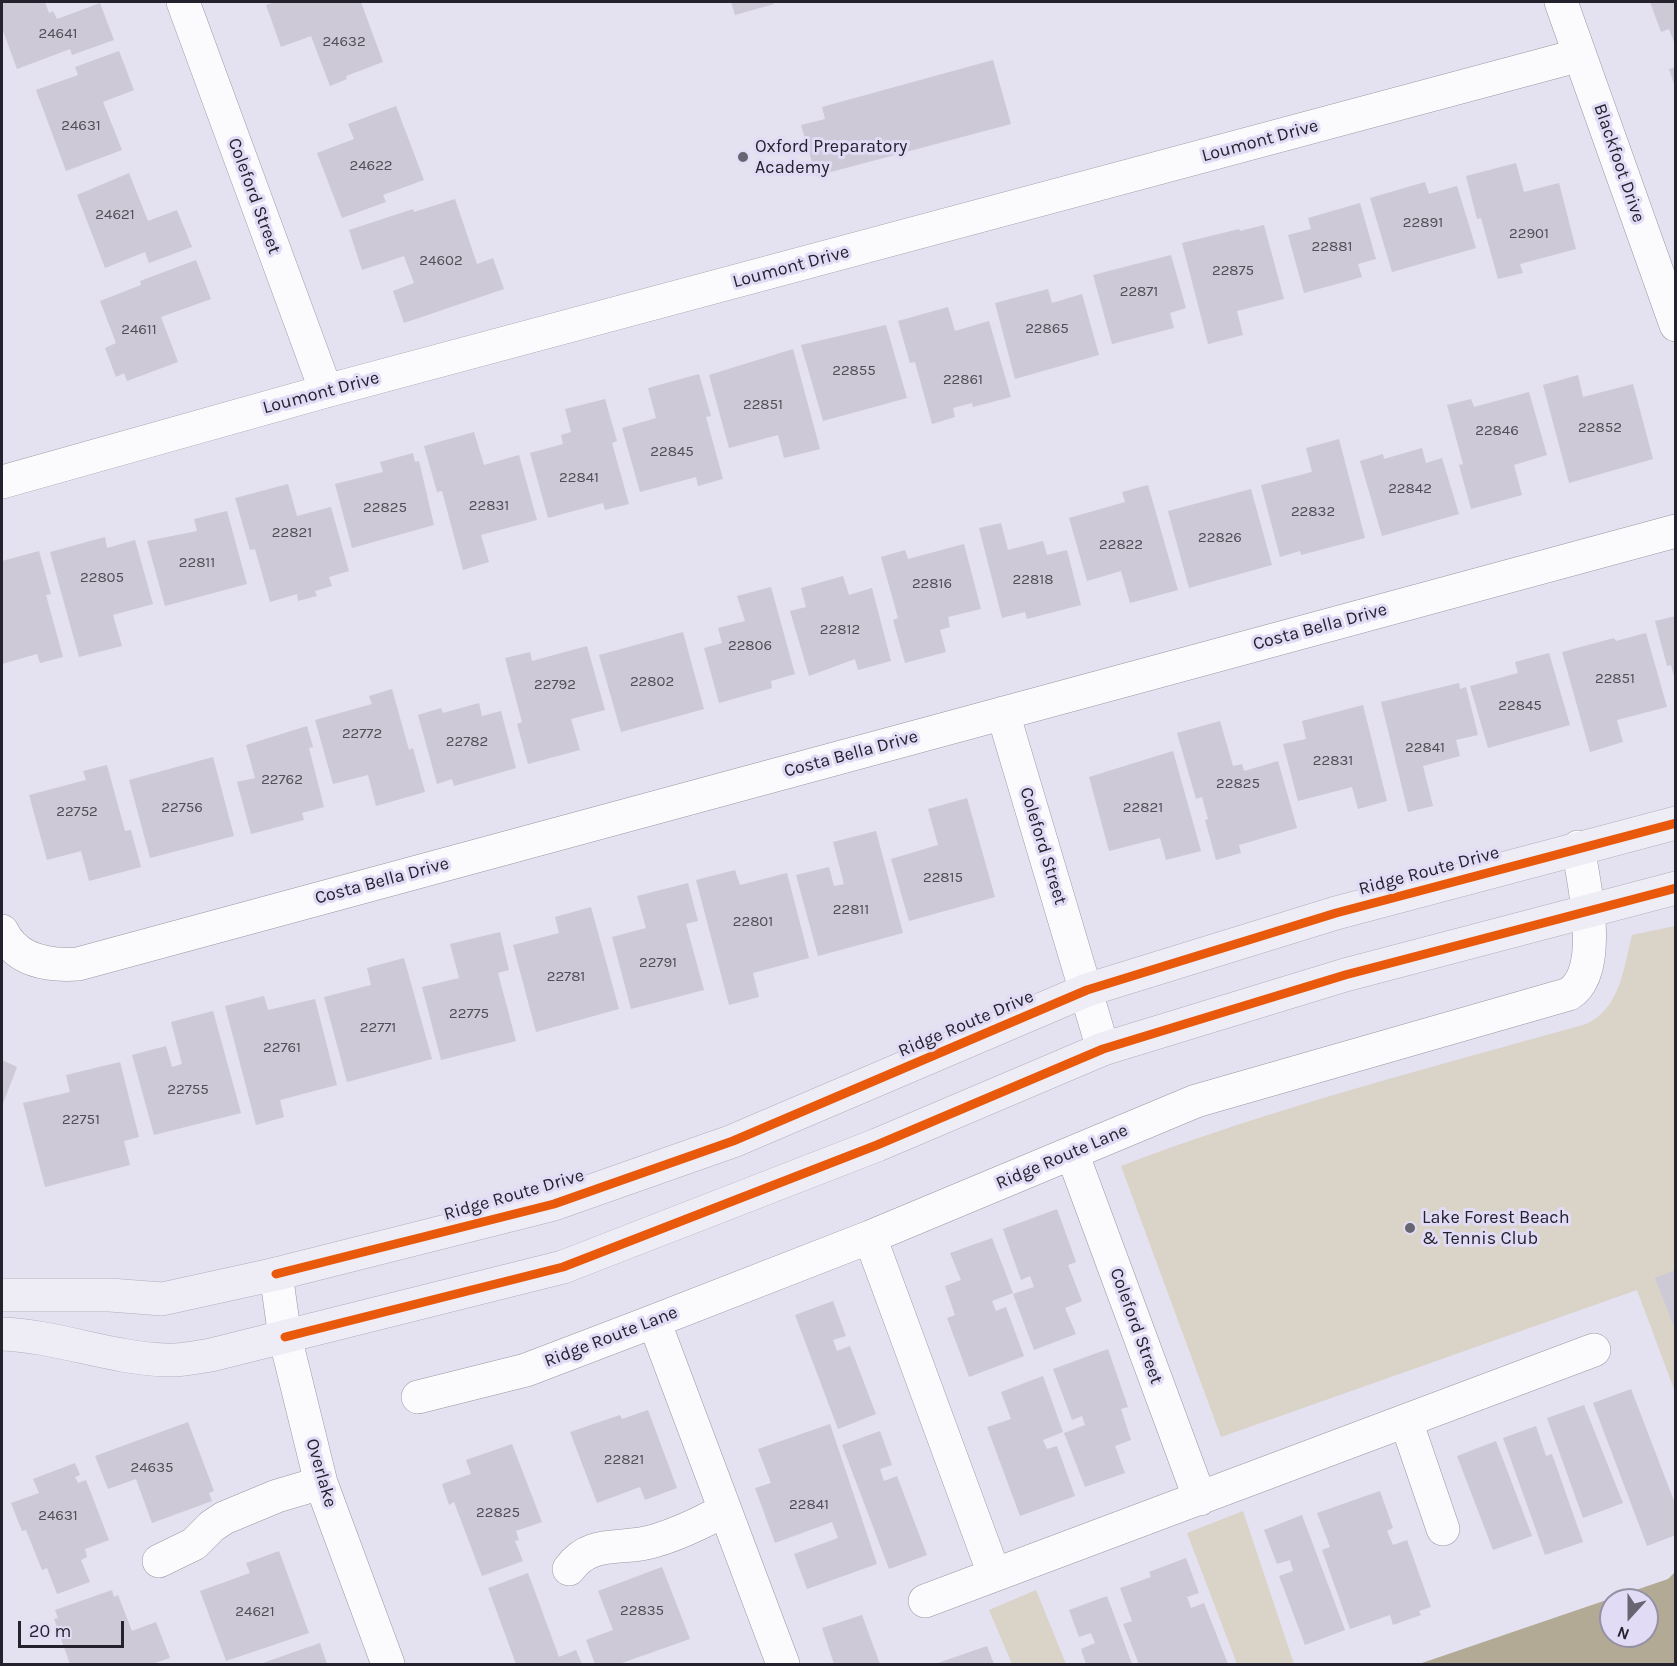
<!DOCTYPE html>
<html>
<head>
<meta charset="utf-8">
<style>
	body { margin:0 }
	#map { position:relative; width:1677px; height:1666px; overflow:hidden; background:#e4e1f0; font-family:Karla,sans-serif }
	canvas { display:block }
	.frame { position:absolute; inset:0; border:3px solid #24222c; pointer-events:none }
	.north { position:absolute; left:1599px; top:1588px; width:60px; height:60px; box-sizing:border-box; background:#e1dbf6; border:2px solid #9591a5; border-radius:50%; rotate:201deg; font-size:16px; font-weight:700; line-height:24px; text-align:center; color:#24222c }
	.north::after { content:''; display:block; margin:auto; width:21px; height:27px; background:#676571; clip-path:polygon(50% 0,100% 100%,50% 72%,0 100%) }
	.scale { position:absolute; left:18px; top:1621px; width:106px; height:27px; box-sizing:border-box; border:3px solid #24222c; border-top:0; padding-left:8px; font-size:18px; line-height:21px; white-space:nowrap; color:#24222c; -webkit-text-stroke:4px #e1dbf6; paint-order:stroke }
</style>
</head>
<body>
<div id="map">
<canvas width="1677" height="1666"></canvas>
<div class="frame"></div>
<div class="north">N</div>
<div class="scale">20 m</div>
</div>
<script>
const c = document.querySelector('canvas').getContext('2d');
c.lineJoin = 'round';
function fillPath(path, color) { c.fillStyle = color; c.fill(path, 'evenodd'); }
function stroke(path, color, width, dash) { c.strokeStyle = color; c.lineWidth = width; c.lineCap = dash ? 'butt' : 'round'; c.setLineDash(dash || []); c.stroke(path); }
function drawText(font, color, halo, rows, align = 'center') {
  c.font = font + ' Karla,sans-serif'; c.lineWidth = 6; c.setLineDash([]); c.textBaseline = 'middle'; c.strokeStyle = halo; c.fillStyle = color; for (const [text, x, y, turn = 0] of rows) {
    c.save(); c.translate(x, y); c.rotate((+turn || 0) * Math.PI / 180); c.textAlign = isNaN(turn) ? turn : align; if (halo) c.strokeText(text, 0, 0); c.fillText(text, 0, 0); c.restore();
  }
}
fillPath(new Path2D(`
	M 1675,926 L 1675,1392 L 1637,1290 L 1221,1437 L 1121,1166 C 1272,1108 1430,1068 1586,1024 C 1620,1009 1624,967 1632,935 Z
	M 1243,1511 L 1294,1664 L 1237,1664 L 1187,1533 Z
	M 1036,1590 L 1066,1664 L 1012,1664 L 989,1610 Z`), '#dad3c8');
fillPath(new Path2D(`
	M 1675,1572 L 1675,1664 L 1419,1664 L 1668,1579 ZM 1611,1600 L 1647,1600 L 1647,1636 L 1611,1636 Z`), '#b3aa96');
fillPath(new Path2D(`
	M 2,2 L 45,2 L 49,13 L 53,11 L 57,19 L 100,3 L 114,40 L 72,55 L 70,49 L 17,69 L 2,28 Z
	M 275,2 L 361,2 L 383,62 L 346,76 L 347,79 L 330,86 L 311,36 L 281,47 L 266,5 Z
	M 731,2 L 773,2 L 774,4 L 735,15 Z
	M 1650,2 L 1676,2 L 1676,47 L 1669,29 L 1661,32 Z
	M 119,51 L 134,90 L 103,102 L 122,150 L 66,171 L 36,90 L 78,75 L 75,67 Z
	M 993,60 L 1011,124 L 816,176 L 801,125 L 825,119 L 822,107 Z
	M 1676,67 L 1676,87 L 1675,87 L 1669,69 Z
	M 396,106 L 424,180 L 383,195 L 386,202 L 342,218 L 317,153 L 354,139 L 348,124 Z
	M 1516,163 L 1524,192 L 1559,183 L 1576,249 L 1520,264 L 1523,273 L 1498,279 L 1481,218 L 1477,219 L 1466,176 Z
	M 129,173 L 148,221 L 177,210 L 192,247 L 149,263 L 145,252 L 105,268 L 77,195 Z
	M 1425,182 L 1429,194 L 1457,186 L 1476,248 L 1392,272 L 1370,198 Z
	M 455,199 L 477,264 L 493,258 L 504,289 L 404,323 L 393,291 L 414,283 L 404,256 L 362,270 L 349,230 L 413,209 L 414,212 Z
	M 1360,203 L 1376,259 L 1358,264 L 1362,277 L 1304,293 L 1288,235 L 1311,229 L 1308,218 Z
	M 1264,225 L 1284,299 L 1237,311 L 1243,335 L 1208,344 L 1182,243 L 1239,229 L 1240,231 Z
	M 1171,255 L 1186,308 L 1170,313 L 1174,328 L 1112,344 L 1093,275 Z
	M 196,260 L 211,299 L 161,317 L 178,362 L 127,381 L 124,373 L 116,377 L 105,348 L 116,343 L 100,301 L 141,285 L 140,281 Z
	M 1048,289 L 1052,303 L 1082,294 L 1099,355 L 1015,379 L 995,303 Z
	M 948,307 L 955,331 L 989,321 L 1011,397 L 973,407 L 972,403 L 953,408 L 955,417 L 932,424 L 915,362 L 910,363 L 898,321 Z
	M 886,325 L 907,398 L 823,421 L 801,345 Z
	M 793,349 L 820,449 L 784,458 L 778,435 L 729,448 L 709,375 Z
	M 699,374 L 711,416 L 706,417 L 723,479 L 698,486 L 696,477 L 640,492 L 622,428 L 656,418 L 648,388 Z
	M 1578,375 L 1583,397 L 1633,384 L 1653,459 L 1569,483 L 1543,385 Z
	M 1529,392 L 1547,455 L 1514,465 L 1522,495 L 1471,509 L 1459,465 L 1463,464 L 1447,405 L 1471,399 L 1474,407 Z
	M 605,399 L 617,441 L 612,443 L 629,504 L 605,510 L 603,503 L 548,518 L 530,453 L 563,444 L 561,435 L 571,432 L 565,409 Z
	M 474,432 L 484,465 L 519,455 L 537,520 L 481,535 L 489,562 L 463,570 L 442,491 L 437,492 L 424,446 Z
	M 1339,439 L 1365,538 L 1301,555 L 1300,551 L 1280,557 L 1261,485 L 1312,472 L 1306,448 Z
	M 1422,448 L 1426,463 L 1442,458 L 1459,514 L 1382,536 L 1360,461 L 1383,454 L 1384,459 Z
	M 413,453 L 415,462 L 419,461 L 434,525 L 352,548 L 335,484 L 383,472 L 380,462 Z
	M 288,484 L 297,516 L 331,507 L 349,571 L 329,577 L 332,586 L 315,591 L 317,596 L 298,601 L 297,594 L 270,602 L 255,549 L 250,550 L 235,498 Z
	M 1148,485 L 1178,590 L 1130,603 L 1121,571 L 1087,581 L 1069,518 L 1125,502 L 1122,492 Z
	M 1251,489 L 1272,565 L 1189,588 L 1168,511 Z
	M 227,511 L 247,584 L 165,606 L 147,541 L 197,531 L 194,519 Z
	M 1001,523 L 1008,550 L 1043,541 L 1047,555 L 1067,550 L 1081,605 L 1027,619 L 1025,612 L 1002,618 L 979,528 Z
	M 105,537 L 107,548 L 135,540 L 153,604 L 113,615 L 122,646 L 79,657 L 50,552 Z
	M 964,544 L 981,609 L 948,617 L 950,627 L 940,630 L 946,652 L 905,663 L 893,620 L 898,618 L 881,557 L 905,550 L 908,559 Z
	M 39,551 L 51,594 L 46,595 L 63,657 L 40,663 L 37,654 L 2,664 L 2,561 Z
	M 843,576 L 849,595 L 872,588 L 891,661 L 858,670 L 855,659 L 809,676 L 790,611 L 806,607 L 801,588 Z
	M 771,587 L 795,674 L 771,681 L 772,688 L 719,703 L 704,648 L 722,643 L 718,628 L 745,621 L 737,596 Z
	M 1676,616 L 1676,680 L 1675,680 L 1671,665 L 1667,666 L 1655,621 Z
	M 683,632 L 704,709 L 621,732 L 599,655 Z
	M 1646,633 L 1667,707 L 1617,720 L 1623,742 L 1590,752 L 1562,652 L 1614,638 L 1616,641 Z
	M 587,646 L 605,710 L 571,719 L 580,750 L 528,764 L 517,724 L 522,722 L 505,658 L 530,652 L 532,661 Z
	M 1549,653 L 1570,725 L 1488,748 L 1470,686 L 1518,673 L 1515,662 Z
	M 1459,683 L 1460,689 L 1466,687 L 1478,735 L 1456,740 L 1460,756 L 1423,766 L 1433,806 L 1408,812 L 1381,702 Z
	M 392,689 L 409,750 L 413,748 L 425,792 L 376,806 L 368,775 L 333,784 L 315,720 L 372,704 L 369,696 Z
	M 479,703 L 482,716 L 501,711 L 516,768 L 454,786 L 452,779 L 437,784 L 418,715 L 441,708 L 443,713 Z
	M 1363,705 L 1387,801 L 1358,809 L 1352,787 L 1298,801 L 1283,744 L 1306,739 L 1302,721 Z
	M 1220,721 L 1233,766 L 1242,764 L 1244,771 L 1278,761 L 1297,828 L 1239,845 L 1241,853 L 1216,860 L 1205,820 L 1208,819 L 1202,797 L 1196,799 L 1177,733 Z
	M 307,726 L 313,747 L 309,748 L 324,807 L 302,813 L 304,820 L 251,834 L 237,782 L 255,778 L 246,745 Z
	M 1173,751 L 1201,851 L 1166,860 L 1160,838 L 1109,851 L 1089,777 Z
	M 213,757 L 234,836 L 150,858 L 129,780 Z
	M 107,765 L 125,831 L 131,830 L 141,867 L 89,881 L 81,851 L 47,860 L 29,795 L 86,780 L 83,771 Z
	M 967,798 L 995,897 L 909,921 L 891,859 L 938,845 L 928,809 Z
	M 876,831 L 903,933 L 818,956 L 796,875 L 829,867 L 834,886 L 844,884 L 833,842 Z
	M 735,870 L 740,885 L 787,873 L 809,958 L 753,973 L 759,997 L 729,1005 L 696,880 Z
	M 688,883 L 698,921 L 686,924 L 704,990 L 631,1009 L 612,937 L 646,928 L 637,896 Z
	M 591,907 L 619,1009 L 536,1032 L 513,945 L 559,933 L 555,917 Z
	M 500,932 L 509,970 L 498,973 L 516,1041 L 441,1060 L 422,987 L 459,978 L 450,944 Z
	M 404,958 L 432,1059 L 347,1082 L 324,997 L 371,985 L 367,968 Z
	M 264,996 L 268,1010 L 315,999 L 337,1085 L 280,1100 L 284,1117 L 256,1125 L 225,1006 Z
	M 213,1011 L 241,1113 L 154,1135 L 132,1055 L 166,1046 L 172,1067 L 182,1064 L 171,1022 Z
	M 2,1060 L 17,1067 L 2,1106 Z
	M 120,1062 L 139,1137 L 124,1141 L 130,1165 L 45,1187 L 23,1103 L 70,1092 L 66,1075 Z
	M 1057,1209 L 1076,1262 L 1068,1265 L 1082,1301 L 1065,1308 L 1076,1334 L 1034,1350 L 1013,1294 L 1034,1287 L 1030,1276 L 1021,1280 L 1003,1229 Z
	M 992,1238 L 1013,1293 L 992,1301 L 996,1311 L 1006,1307 L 1024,1356 L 969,1377 L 947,1318 L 955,1315 L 945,1286 L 961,1280 L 950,1253 Z
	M 1676,1270 L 1676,1329 L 1675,1329 L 1655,1278 Z
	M 833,1301 L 846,1336 L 833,1340 L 837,1351 L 850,1346 L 876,1414 L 838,1429 L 795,1315 Z
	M 1108,1349 L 1128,1407 L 1121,1409 L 1131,1440 L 1115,1446 L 1125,1473 L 1085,1487 L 1064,1433 L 1085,1425 L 1082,1416 L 1072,1420 L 1053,1369 Z
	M 1043,1376 L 1063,1432 L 1043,1440 L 1047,1449 L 1057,1446 L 1075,1496 L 1020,1516 L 987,1427 L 1011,1419 L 1001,1392 Z
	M 1631,1389 L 1676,1506 L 1676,1535 L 1647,1546 L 1593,1403 Z
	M 1584,1405 L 1623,1503 L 1583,1518 L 1547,1418 Z
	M 648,1410 L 677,1488 L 645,1500 L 640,1487 L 597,1503 L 570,1432 L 620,1415 L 622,1419 Z
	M 188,1422 L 214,1491 L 209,1493 L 212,1501 L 152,1523 L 136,1479 L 108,1489 L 95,1456 Z
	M 830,1424 L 877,1564 L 807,1589 L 794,1554 L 838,1538 L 832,1522 L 775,1543 L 755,1488 L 771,1483 L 758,1449 Z
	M 1536,1426 L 1546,1456 L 1552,1454 L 1583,1542 L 1545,1555 L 1503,1438 Z
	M 880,1431 L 892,1465 L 880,1469 L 884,1481 L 897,1476 L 927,1555 L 889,1569 L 842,1445 Z
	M 1496,1441 L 1532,1536 L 1493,1550 L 1457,1456 Z
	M 512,1444 L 542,1522 L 516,1531 L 519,1540 L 515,1541 L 523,1561 L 482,1576 L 454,1502 L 449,1505 L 442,1484 L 471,1474 L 466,1460 Z
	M 75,1463 L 80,1475 L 75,1477 L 78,1483 L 86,1480 L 109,1540 L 85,1549 L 87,1557 L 81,1560 L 90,1582 L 57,1594 L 47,1568 L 42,1570 L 26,1530 L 22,1531 L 11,1503 L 39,1493 L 33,1479 Z
	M 1380,1491 L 1393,1528 L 1387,1531 L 1393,1545 L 1407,1540 L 1431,1607 L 1419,1611 L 1421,1615 L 1393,1625 L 1390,1615 L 1350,1629 L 1322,1550 L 1330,1547 L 1317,1513 Z
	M 1302,1515 L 1345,1630 L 1305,1645 L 1279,1576 L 1293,1571 L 1290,1560 L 1277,1564 L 1264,1530 Z
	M 279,1551 L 309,1633 L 226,1661 L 200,1591 L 250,1573 L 246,1563 Z
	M 1186,1558 L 1199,1593 L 1187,1597 L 1191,1608 L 1204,1603 L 1228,1664 L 1139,1664 L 1123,1624 L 1132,1621 L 1120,1588 L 1151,1577 L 1149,1572 Z
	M 662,1567 L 690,1639 L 619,1664 L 595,1664 L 586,1640 L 613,1630 L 598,1591 Z
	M 528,1573 L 559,1657 L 576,1650 L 582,1664 L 516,1664 L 488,1588 Z
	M 112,1590 L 114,1597 L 118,1595 L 132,1631 L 156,1622 L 170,1658 L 152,1664 L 70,1664 L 54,1619 L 58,1618 L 55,1610 Z
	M 1107,1596 L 1132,1664 L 1086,1664 L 1081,1649 L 1095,1643 L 1091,1633 L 1079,1637 L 1069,1610 Z
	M 862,1615 L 880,1664 L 834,1664 L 822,1628 Z
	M 320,1643 L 327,1664 L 260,1664 Z
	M 987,1646 L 994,1664 L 935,1664 Z`), '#cdc9d6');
const minor = new Path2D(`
	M 183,2 L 326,391
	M 1561,2 L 1676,325
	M 2,482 L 326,391 L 1580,55
	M 1003,713 L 1103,1049
	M 2,931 C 16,961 48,966 78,964 L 1676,531
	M 1072,1153 L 1200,1499
	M 870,1237 L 994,1574
	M 276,1274 L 285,1337 L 321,1483 L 388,1664
	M 654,1321 L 783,1664
	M 418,1397 L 526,1370 L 644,1325 L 870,1237 L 1196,1101 L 1569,994 C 1605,971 1584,884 1578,847
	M 1406,1421 L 1443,1529
	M 159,1561 L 194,1544 L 212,1526 L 224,1518 L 277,1496 L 321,1483
	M 569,1569 C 591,1538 623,1551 654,1541 C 678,1534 701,1523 723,1511
	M 925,1601 L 1594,1350`);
const major = new Path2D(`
	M 2,1295 L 110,1295 L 162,1299 L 276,1274 L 554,1204 L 733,1141 L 1087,990 L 1336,913 L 1676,823
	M 2,1334 C 57,1336 110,1358 165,1360 C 180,1361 197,1357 211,1355 L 563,1267 L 877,1145 L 1103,1049 L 1345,975 L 1676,888`);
stroke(minor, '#9997a2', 34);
stroke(major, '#b2aec0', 34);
stroke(minor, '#fbfafd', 33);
stroke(major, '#eeecf4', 33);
stroke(new Path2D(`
	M 276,1274 L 554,1204 L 733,1141 L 1087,990 L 1336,913 L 1676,823
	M 285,1337 L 563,1267 L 877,1145 L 1103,1049 L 1345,975 L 1676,888`), '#e8590c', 9);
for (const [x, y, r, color] of [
	[743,157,6,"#676571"],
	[1410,1228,6,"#676571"]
]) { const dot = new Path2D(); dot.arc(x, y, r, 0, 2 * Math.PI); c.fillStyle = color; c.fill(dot); stroke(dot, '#e1dbf6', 2); }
drawText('15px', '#504e58', null, [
	["24641",58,34],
	["24632",344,42],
	["24631",81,126],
	["24622",371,166],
	["24621",115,215],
	["22891",1423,223],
	["22901",1529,234],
	["22881",1332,247],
	["24602",441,261],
	["22875",1233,271],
	["22871",1139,292],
	["22865",1047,329],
	["24611",139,330],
	["22855",854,371],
	["22861",963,380],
	["22851",763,405],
	["22852",1600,428],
	["22846",1497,431],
	["22845",672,452],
	["22841",579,478],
	["22842",1410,489],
	["22831",489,506],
	["22825",385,508],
	["22832",1313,512],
	["22821",292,533],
	["22826",1220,538],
	["22822",1121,545],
	["22811",197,563],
	["22805",102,578],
	["22818",1033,580],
	["22816",932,584],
	["22812",840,630],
	["22806",750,646],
	["22851",1615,679],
	["22802",652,682],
	["22792",555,685],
	["22845",1520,706],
	["22772",362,734],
	["22782",467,742],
	["22841",1425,748],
	["22831",1333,761],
	["22762",282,780],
	["22825",1238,784],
	["22756",182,808],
	["22821",1143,808],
	["22752",77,812],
	["22815",943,878],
	["22811",851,910],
	["22801",753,922],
	["22791",658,963],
	["22781",566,977],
	["22775",469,1014],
	["22771",378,1028],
	["22761",282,1048],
	["22755",188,1090],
	["22751",81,1120],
	["22821",624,1460],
	["24635",152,1468],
	["22841",809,1505],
	["22825",498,1513],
	["24631",58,1516],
	["22835",642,1611],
	["24621",255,1612]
]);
drawText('18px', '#24222c', '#e1dbf6', [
	["Loumont Drive",1260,141,-15],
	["Blackfoot Drive",1619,163,71],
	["Coleford Street",254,196,70],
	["Loumont Drive",791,267,-15],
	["Loumont Drive",321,393,-15],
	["Costa Bella Drive",1320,627,-15],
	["Costa Bella Drive",851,754,-15],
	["Coleford Street",1043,846,73],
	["Ridge Route Drive",1429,871,-15],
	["Costa Bella Drive",382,881,-15],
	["Ridge Route Drive",966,1024,-23],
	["Ridge Route Lane",1062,1157,-23],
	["Ridge Route Drive",514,1195,-16],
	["Coleford Street",1136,1326,70],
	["Ridge Route Lane",611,1337,-21],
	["Overlake",321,1473,74]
]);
drawText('18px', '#24222c', '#e1dbf6', [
	["Oxford Preparatory",755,147],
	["Academy",755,168],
	["Lake Forest Beach",1422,1218],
	["& Tennis Club",1422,1239]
], 'left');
</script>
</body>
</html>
